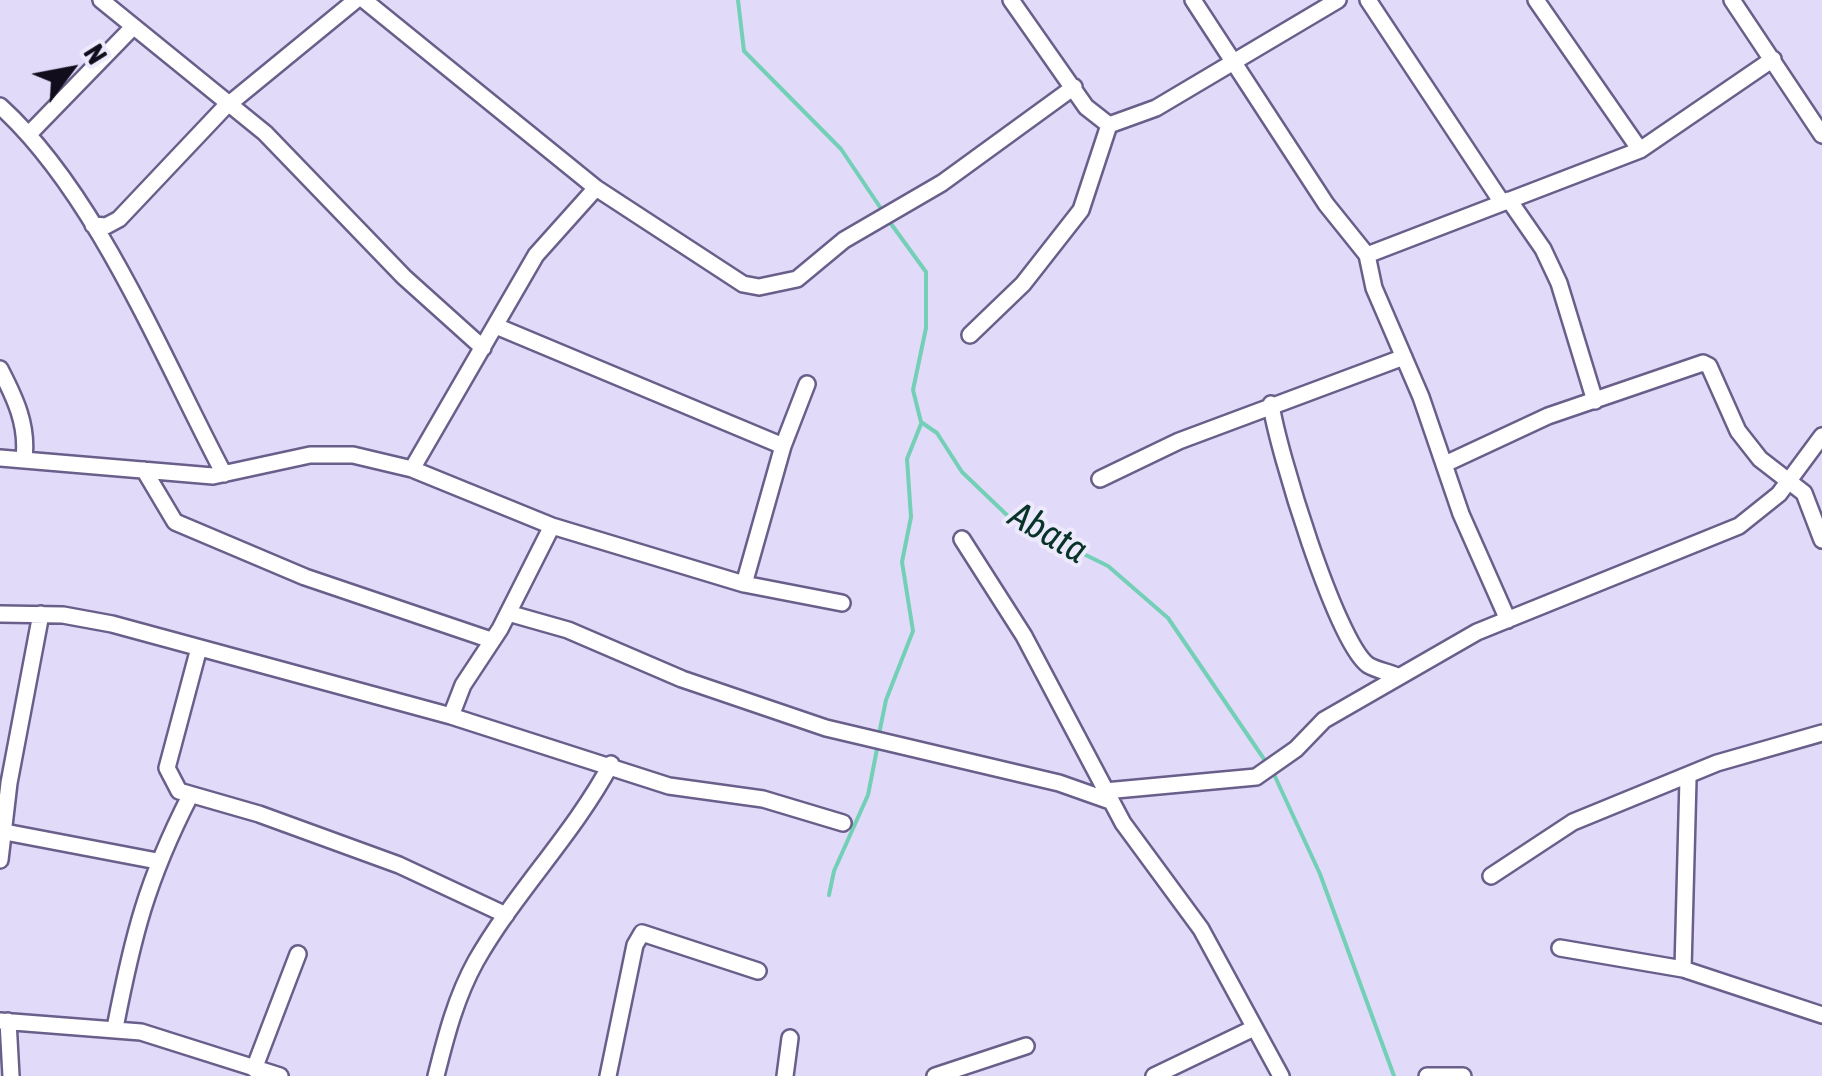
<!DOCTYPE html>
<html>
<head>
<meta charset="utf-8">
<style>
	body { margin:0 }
	#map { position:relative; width:1822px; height:1076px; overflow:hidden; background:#e1dbf9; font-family:"Asap Condensed",sans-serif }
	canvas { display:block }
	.north { position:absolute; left:20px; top:20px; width:100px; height:100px; -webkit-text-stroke:8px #eeeafe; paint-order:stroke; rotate:58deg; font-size:28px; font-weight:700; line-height:40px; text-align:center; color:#110d1d }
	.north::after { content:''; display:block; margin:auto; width:35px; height:45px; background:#110d1d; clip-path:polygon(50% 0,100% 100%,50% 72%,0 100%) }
</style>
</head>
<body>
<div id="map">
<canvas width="1822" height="1076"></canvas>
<div class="north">N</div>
</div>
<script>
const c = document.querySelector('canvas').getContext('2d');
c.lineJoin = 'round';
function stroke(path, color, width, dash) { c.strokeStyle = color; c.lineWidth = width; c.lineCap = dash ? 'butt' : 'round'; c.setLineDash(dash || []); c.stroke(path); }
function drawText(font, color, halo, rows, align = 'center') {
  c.font = font + ' "Asap Condensed",sans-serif'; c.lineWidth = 8; c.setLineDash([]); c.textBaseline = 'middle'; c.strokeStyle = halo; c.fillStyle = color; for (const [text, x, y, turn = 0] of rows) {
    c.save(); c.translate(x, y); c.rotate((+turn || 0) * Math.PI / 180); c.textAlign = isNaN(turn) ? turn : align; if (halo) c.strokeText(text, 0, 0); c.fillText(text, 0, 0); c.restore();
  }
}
stroke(new Path2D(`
	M 738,0 L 744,51 L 841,149 L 884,213
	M 889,221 L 926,272 L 926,328 L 913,390 L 921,422 L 937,433 L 962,472 L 1009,517 L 1108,566 L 1168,618 L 1266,762
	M 879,734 L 886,700 L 913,631 L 902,562 L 911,517 L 907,459 L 921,424
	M 1272,770 L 1320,874 L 1394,1076
	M 829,895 L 834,871 L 868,795 L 878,744`), '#73cfb6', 4);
const minor = new Path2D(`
	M 101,0 L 265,133 L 404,277 L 483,348
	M 364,0 L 596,188 L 743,284 L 759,287 L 797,279 L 844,240 L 942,183 L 1074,87
	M 1011,0 L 1086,107 L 1109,125
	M 1193,0 L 1326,204 L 1367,255 L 1374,288 L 1421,397 L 1461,514 L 1508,620
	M 1368,0 L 1501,201
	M 1536,0 L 1640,150
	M 1732,0 L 1822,135
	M 0,106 C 97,194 162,357 224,474
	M 30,133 L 133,27
	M 1509,200 L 1543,249 L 1559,283 L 1595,401
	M 93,225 L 106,226 L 119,219 L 223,109 L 356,0
	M 1367,255 L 1640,150 L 1773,59
	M 496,326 L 783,446
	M 970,335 L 1023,284 L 1081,210 L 1109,125 L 1156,108 L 1338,0
	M 0,369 C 15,398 28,425 24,458
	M 1271,404 C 1277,448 1336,642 1368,665 C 1376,670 1388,672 1397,676
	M 0,458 L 213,476 L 310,455 L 353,455 L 412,469 L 552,526 L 744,584 L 842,603
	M 1445,464 L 1548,416 L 1703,363 L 1709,366 L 1738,431 L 1760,459 L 1804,493 L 1822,540
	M 412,469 L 536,255 L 596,188
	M 144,470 L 175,522 L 305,577 L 491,640
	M 1100,479 L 1179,441 L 1404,357
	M 962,539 L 1024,636 L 1123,823 L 1201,929 L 1281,1076
	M 744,584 L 783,446 L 807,384
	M 508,613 L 568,630 L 682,679 L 826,728 L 1059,783 L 1110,801
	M 0,614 L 63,615 L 112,624 L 451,716 L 669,786 L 763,799 L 843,823
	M 199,648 L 167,768 L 179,791 L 259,814 L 399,865 L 506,915
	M 451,716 L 463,685 L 500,629 L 552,526
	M 1105,791 L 1256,777 L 1296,749 L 1324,720 L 1477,632 L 1739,526 L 1779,494 L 1822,436
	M 5,832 L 157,861
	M 0,860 L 9,783 L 41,614
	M 1491,876 L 1573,822 L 1717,763 L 1822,733
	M 1560,948 L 1683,969 L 1822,1015
	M 1683,969 L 1688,779
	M 0,1021 L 141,1032 L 280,1076
	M 8,1021 L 11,1076
	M 115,1028 C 133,935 147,880 190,796
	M 254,1069 L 298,954
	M 436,1076 C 446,1036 456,997 476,961 C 516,891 573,835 611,764
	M 608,1076 L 635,945 L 642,933 L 758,971
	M 785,1076 L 790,1038
	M 935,1076 L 1026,1046
	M 1154,1076 L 1254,1028
	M 1427,1076 L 1463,1076`);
stroke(minor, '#695f8a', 20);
stroke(minor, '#fff', 15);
drawText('italic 38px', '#073329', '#eeeafe', [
	["Abata",1048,533,30]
]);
</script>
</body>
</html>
